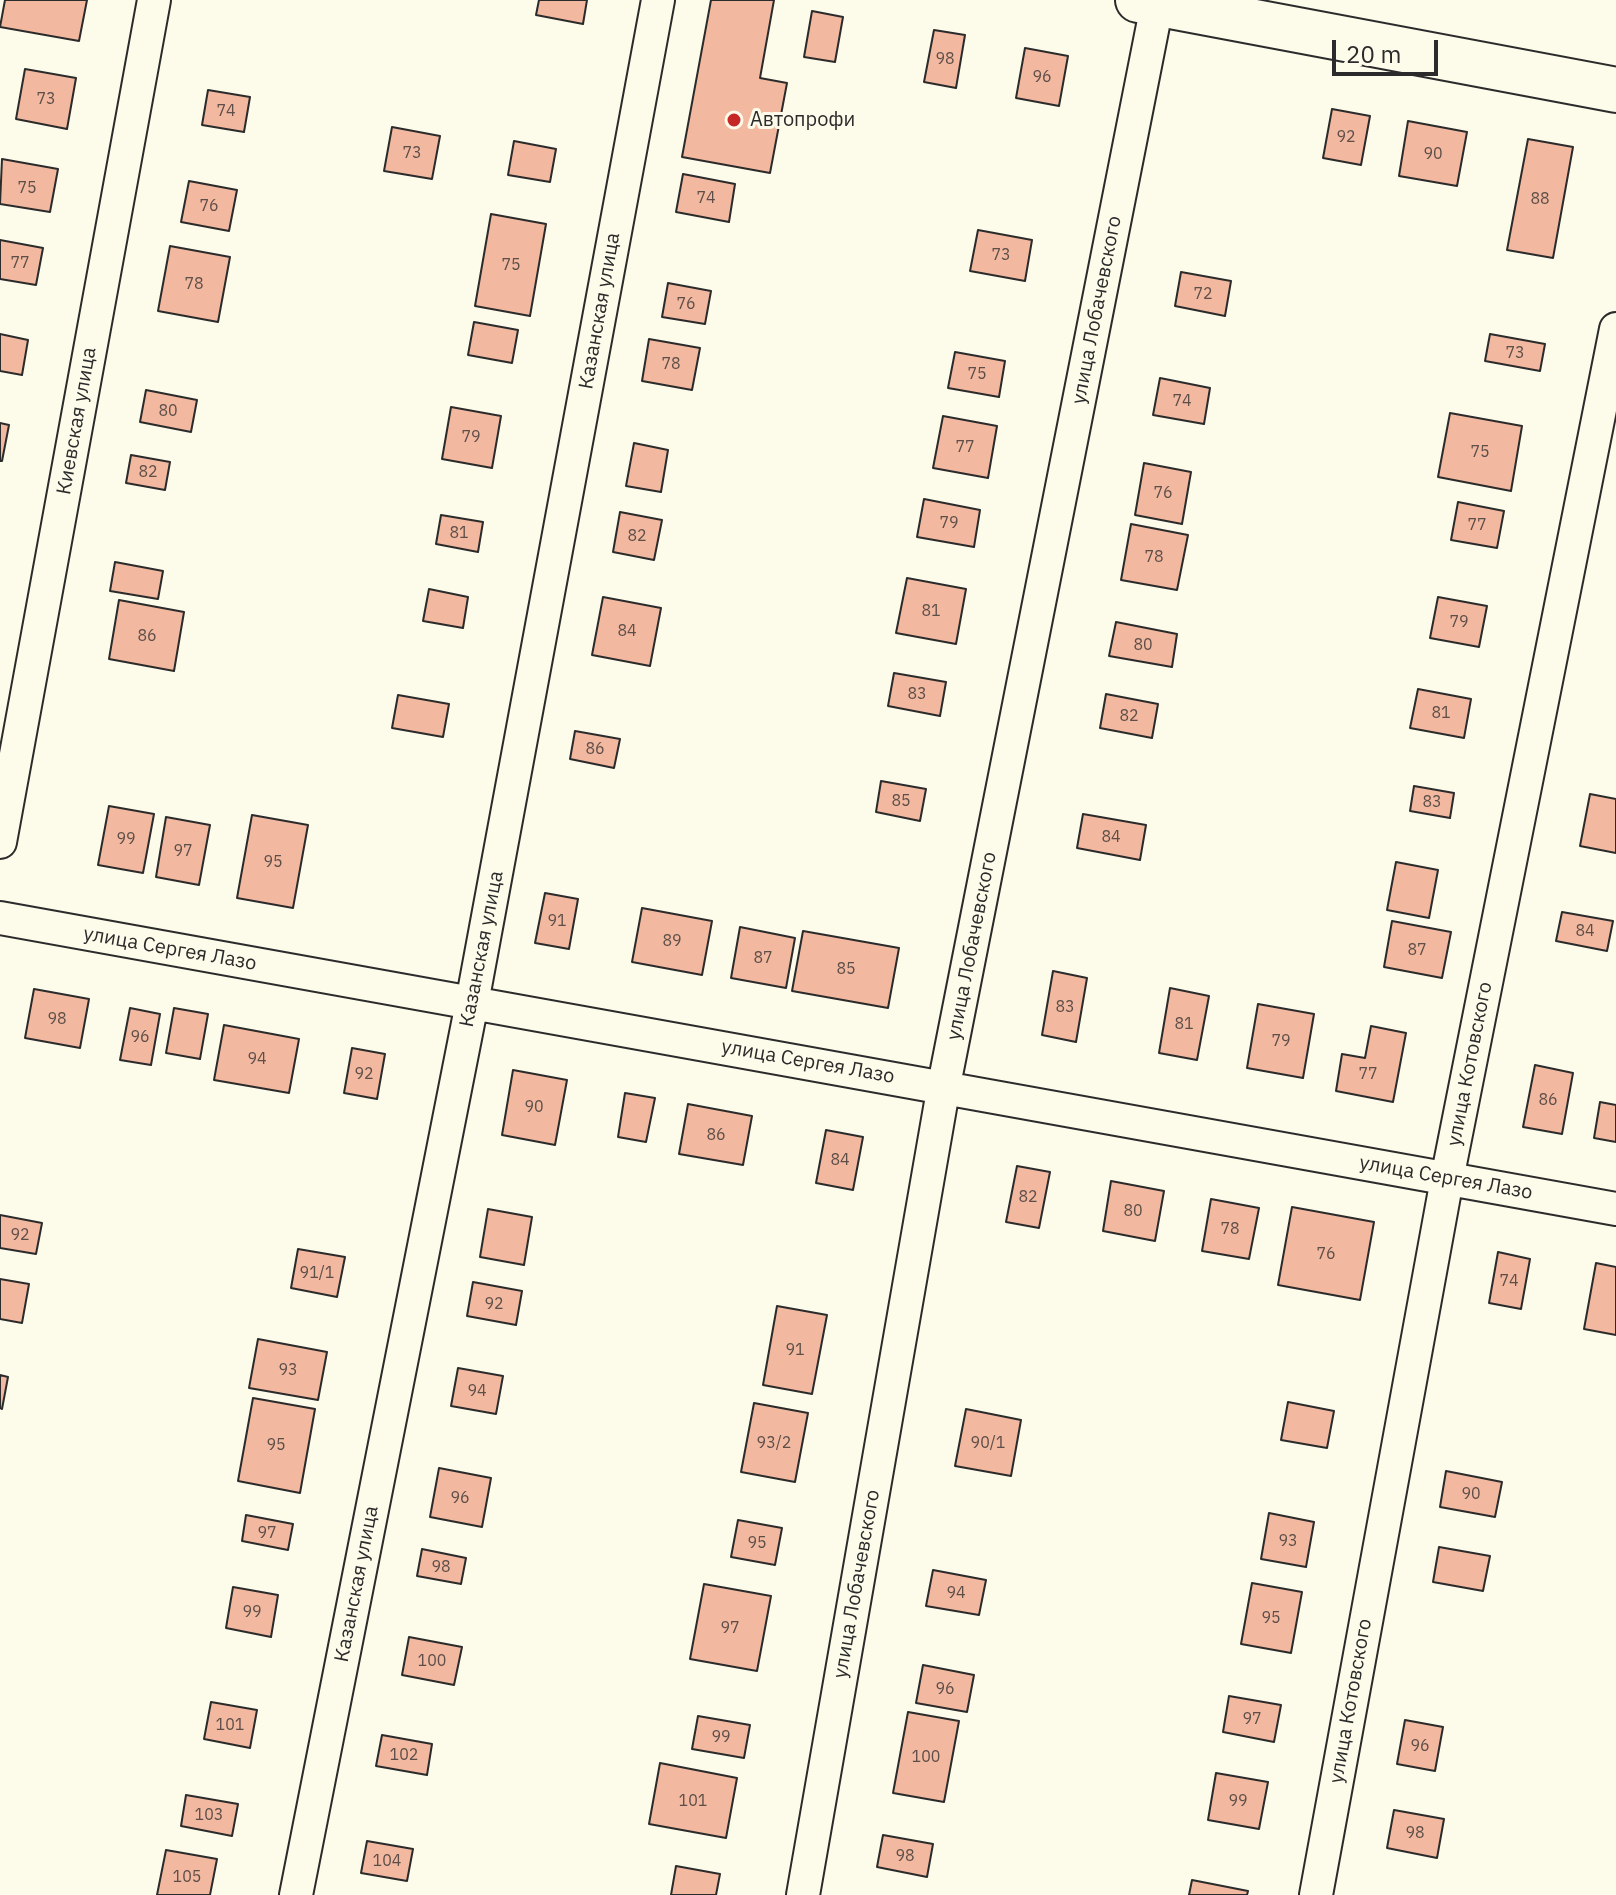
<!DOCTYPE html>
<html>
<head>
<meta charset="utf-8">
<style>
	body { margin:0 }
	#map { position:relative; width:1616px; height:1895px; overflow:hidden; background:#fdfbea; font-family:"IBM Plex Sans",sans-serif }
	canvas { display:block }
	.scale { position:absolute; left:1332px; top:40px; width:106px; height:36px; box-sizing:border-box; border:4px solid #2b2b2b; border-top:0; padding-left:10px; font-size:24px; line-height:28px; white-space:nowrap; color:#2b2b2b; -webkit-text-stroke:6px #fdfbea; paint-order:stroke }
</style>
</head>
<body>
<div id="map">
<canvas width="1616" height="1895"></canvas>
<div class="scale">20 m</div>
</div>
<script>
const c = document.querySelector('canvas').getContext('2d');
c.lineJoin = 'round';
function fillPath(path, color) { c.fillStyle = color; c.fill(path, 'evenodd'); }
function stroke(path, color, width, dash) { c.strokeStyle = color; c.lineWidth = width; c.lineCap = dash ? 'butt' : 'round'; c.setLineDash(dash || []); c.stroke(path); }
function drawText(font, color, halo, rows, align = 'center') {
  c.font = font + ' "IBM Plex Sans",sans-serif'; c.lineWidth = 6; c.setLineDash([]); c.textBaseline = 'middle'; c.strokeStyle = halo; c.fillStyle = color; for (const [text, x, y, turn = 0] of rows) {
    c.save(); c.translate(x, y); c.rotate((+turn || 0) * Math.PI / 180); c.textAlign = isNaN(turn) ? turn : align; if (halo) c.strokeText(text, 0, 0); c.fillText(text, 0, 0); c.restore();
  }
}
const building = new Path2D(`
	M 5,0 L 87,0 L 79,41 L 0,27 Z
	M 539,0 L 587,0 L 583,24 L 536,15 Z
	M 711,0 L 774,0 L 760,78 L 787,83 L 770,173 L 682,157 Z
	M 812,11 L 843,17 L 835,62 L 804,57 Z
	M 934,30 L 965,35 L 956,88 L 924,82 Z
	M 1025,48 L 1068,56 L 1059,106 L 1016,98 Z
	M 25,69 L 76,78 L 67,129 L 16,119 Z
	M 208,90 L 250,97 L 244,132 L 202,125 Z
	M 1332,109 L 1370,116 L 1361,165 L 1323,158 Z
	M 1408,121 L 1467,132 L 1457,186 L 1399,176 Z
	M 392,127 L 440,136 L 432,179 L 384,171 Z
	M 1528,139 L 1573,147 L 1553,258 L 1507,250 Z
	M 514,141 L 556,149 L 550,182 L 508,175 Z
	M 2,159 L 58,169 L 50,212 L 0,204 Z
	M 683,174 L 735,184 L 729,222 L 676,212 Z
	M 189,181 L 237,190 L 229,231 L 181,222 Z
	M 491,214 L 546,224 L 530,316 L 475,306 Z
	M 978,230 L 1032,240 L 1025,281 L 970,271 Z
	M 0,240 L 43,248 L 36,285 L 0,279 Z
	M 170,246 L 230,257 L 218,322 L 158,311 Z
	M 1181,272 L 1231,281 L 1225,316 L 1175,306 Z
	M 668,283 L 711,291 L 705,324 L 662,317 Z
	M 474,322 L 518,330 L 512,363 L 468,355 Z
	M 0,334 L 28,340 L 22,375 L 0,371 Z
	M 1490,334 L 1545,344 L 1540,371 L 1485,361 Z
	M 649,339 L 700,348 L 692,390 L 642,381 Z
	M 955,352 L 1005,361 L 999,397 L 948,388 Z
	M 1160,378 L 1210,388 L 1204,424 L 1153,415 Z
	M 146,390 L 197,400 L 191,432 L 140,422 Z
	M 451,407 L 501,416 L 492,468 L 442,459 Z
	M 1450,413 L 1522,426 L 1511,491 L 1438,477 Z
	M 943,416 L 997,426 L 988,478 L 933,468 Z
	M 0,423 L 9,425 L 2,461 L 0,461 Z
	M 634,443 L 668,450 L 661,492 L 626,486 Z
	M 131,455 L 170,462 L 165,490 L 126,483 Z
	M 1144,463 L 1191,472 L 1182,524 L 1135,515 Z
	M 924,499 L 980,510 L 974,547 L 917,537 Z
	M 1458,502 L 1504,511 L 1497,548 L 1451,540 Z
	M 620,512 L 662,520 L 654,560 L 613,552 Z
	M 441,515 L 483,522 L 478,552 L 436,544 Z
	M 1131,524 L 1188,535 L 1177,590 L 1121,580 Z
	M 115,562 L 163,571 L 158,599 L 110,591 Z
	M 907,578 L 966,589 L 956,644 L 896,633 Z
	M 429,589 L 468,597 L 463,628 L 423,621 Z
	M 603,597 L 661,608 L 650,666 L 592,655 Z
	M 1438,597 L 1487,606 L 1479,647 L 1430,638 Z
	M 119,600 L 184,612 L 174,671 L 109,659 Z
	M 1116,622 L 1177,634 L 1172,667 L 1109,656 Z
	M 894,673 L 946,682 L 940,716 L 888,706 Z
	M 1418,689 L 1471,699 L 1464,738 L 1410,728 Z
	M 1106,694 L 1158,704 L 1152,738 L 1100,728 Z
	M 398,695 L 449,704 L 443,737 L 392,728 Z
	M 575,731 L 620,739 L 614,768 L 570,759 Z
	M 881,781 L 926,789 L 920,821 L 876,812 Z
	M 1414,786 L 1454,793 L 1450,818 L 1410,811 Z
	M 1590,794 L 1616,799 L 1616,853 L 1580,846 Z
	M 109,806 L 154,814 L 143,873 L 98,865 Z
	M 1083,814 L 1146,825 L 1140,860 L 1077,848 Z
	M 252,815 L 308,825 L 293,908 L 237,898 Z
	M 166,817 L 210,825 L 199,885 L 156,877 Z
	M 1396,862 L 1438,870 L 1429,918 L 1387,910 Z
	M 545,893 L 578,899 L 569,949 L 535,943 Z
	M 642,908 L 712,921 L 702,975 L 632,962 Z
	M 1562,912 L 1613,921 L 1607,951 L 1556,941 Z
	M 1392,921 L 1451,932 L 1442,978 L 1384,967 Z
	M 740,927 L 795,938 L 786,988 L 731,978 Z
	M 803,931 L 899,948 L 888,1008 L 792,991 Z
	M 1053,971 L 1087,978 L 1076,1042 L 1042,1035 Z
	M 1170,988 L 1209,996 L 1197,1060 L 1159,1053 Z
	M 34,989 L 89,999 L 80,1048 L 25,1038 Z
	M 1258,1004 L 1314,1014 L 1303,1078 L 1247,1068 Z
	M 130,1008 L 160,1014 L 151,1065 L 120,1060 Z
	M 174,1008 L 208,1014 L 200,1059 L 166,1053 Z
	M 224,1025 L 299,1039 L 289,1093 L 214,1080 Z
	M 1371,1026 L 1406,1033 L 1393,1102 L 1336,1091 L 1342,1054 L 1365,1058 Z
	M 352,1048 L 385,1054 L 377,1099 L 344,1093 Z
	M 1535,1065 L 1573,1073 L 1562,1134 L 1523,1127 Z
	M 513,1070 L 567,1080 L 555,1145 L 502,1135 Z
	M 625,1093 L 655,1098 L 646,1142 L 618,1137 Z
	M 1600,1102 L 1616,1105 L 1616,1142 L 1594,1138 Z
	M 688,1104 L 752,1116 L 743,1165 L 679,1154 Z
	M 826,1130 L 863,1137 L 853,1190 L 816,1183 Z
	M 1017,1166 L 1050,1172 L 1039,1228 L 1006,1222 Z
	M 1111,1181 L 1164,1191 L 1155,1241 L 1103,1231 Z
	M 1211,1199 L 1259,1208 L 1249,1259 L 1202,1251 Z
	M 1292,1207 L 1374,1222 L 1360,1300 L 1278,1285 Z
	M 488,1209 L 532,1217 L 524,1265 L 480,1257 Z
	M 0,1215 L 42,1223 L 36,1254 L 0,1248 Z
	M 298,1249 L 345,1257 L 337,1297 L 291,1288 Z
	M 1498,1252 L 1530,1259 L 1521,1309 L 1489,1303 Z
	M 1596,1263 L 1616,1267 L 1616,1335 L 1584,1329 Z
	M 0,1279 L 29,1284 L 22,1323 L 0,1319 Z
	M 473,1282 L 522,1291 L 516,1325 L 467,1316 Z
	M 777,1306 L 827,1315 L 812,1394 L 763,1385 Z
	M 258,1339 L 327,1352 L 318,1400 L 249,1388 Z
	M 458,1368 L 503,1376 L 496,1414 L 451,1406 Z
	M 0,1375 L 8,1377 L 2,1409 L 0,1408 Z
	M 253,1398 L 315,1409 L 300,1493 L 238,1481 Z
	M 1288,1402 L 1334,1411 L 1327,1448 L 1281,1440 Z
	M 754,1403 L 808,1413 L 795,1482 L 741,1472 Z
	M 966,1409 L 1021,1420 L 1011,1476 L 955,1466 Z
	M 439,1468 L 491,1478 L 482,1527 L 430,1517 Z
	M 1446,1471 L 1502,1482 L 1495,1517 L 1440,1507 Z
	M 1269,1513 L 1314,1522 L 1306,1567 L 1261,1559 Z
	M 246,1515 L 293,1524 L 288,1550 L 242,1541 Z
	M 738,1520 L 782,1528 L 775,1565 L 731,1557 Z
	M 1439,1547 L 1490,1556 L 1483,1591 L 1433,1582 Z
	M 422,1549 L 466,1558 L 461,1584 L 417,1576 Z
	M 933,1570 L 986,1580 L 979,1615 L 926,1606 Z
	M 1252,1583 L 1302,1592 L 1291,1653 L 1241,1644 Z
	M 704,1584 L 771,1596 L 757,1671 L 690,1659 Z
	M 233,1587 L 278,1595 L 271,1637 L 226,1628 Z
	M 409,1637 L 462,1647 L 454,1685 L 402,1675 Z
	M 923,1665 L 974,1675 L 967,1712 L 916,1703 Z
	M 1229,1696 L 1281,1705 L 1274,1742 L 1223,1732 Z
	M 211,1702 L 257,1710 L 250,1748 L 204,1739 Z
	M 908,1712 L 959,1721 L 944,1802 L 893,1793 Z
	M 698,1716 L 750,1725 L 744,1758 L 692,1749 Z
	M 1405,1720 L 1443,1727 L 1435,1771 L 1397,1764 Z
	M 382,1735 L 432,1744 L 427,1775 L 376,1766 Z
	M 660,1763 L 737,1778 L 726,1838 L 649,1824 Z
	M 1216,1773 L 1268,1782 L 1259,1829 L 1208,1820 Z
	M 186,1795 L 238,1804 L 232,1836 L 181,1826 Z
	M 1394,1810 L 1444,1819 L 1437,1858 L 1387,1848 Z
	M 883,1835 L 933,1844 L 927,1877 L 877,1867 Z
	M 367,1841 L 413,1849 L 407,1881 L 361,1873 Z
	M 166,1850 L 217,1859 L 210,1895 L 157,1895 Z
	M 676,1866 L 720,1874 L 716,1895 L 671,1895 Z
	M 1192,1880 L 1248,1891 L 1247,1895 L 1189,1895 Z`);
fillPath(building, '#f2b8a0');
stroke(building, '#2b2b2b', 2);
const minor = new Path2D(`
	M 0,842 L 154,0
	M 0,918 L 1616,1209
	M 296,1895 L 472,1003 L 658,0
	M 803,1895 L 944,1085 L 1158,0
	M 1316,1895 L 1447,1179 L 1616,329`);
const secondary = new Path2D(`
	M 1138,0 L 1616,90`);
stroke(minor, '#2b2b2b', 36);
stroke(secondary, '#2b2b2b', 48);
stroke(minor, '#fdfbea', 32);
stroke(secondary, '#fdfbea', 44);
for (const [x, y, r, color] of [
	[734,120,8,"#c62828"]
]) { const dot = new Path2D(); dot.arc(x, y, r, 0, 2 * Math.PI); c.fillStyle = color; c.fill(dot); stroke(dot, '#fdfbea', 3); }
drawText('16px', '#5d4e48', null, [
	["98",945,59],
	["96",1042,77],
	["73",46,99],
	["74",226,111],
	["92",1346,137],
	["73",412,153],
	["90",1433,154],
	["75",27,188],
	["74",706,198],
	["88",1540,199],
	["76",209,206],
	["73",1001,255],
	["77",20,263],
	["75",511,265],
	["78",194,284],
	["72",1203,294],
	["76",686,304],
	["73",1515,353],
	["78",671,364],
	["75",977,374],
	["74",1182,401],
	["80",168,411],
	["79",471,437],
	["77",965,447],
	["75",1480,452],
	["82",148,472],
	["76",1163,493],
	["79",949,523],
	["77",1477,525],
	["81",459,533],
	["82",637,536],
	["78",1154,557],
	["81",931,611],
	["79",1459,622],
	["84",627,631],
	["86",147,636],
	["80",1143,645],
	["83",917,694],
	["81",1441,713],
	["82",1129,716],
	["86",595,749],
	["85",901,801],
	["83",1432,802],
	["84",1111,837],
	["99",126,839],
	["97",183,851],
	["95",273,862],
	["91",557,921],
	["84",1585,931],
	["89",672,941],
	["87",1417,950],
	["87",763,958],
	["85",846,969],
	["83",1065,1007],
	["98",57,1019],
	["81",1184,1024],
	["96",140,1037],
	["79",1281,1041],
	["94",257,1059],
	["92",364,1074],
	["77",1368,1074],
	["86",1548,1100],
	["90",534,1107],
	["86",716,1135],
	["84",840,1160],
	["82",1028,1197],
	["80",1133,1211],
	["78",1230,1229],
	["92",20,1235],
	["76",1326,1254],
	["91/1",317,1273],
	["74",1509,1281],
	["92",494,1304],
	["91",795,1350],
	["93",288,1370],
	["94",477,1391],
	["93/2",774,1443],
	["90/1",988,1443],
	["95",276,1445],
	["90",1471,1494],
	["96",460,1498],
	["97",267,1533],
	["93",1288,1541],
	["95",757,1543],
	["98",441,1567],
	["94",956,1593],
	["99",252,1612],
	["95",1271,1618],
	["97",730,1628],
	["100",432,1661],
	["96",945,1689],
	["97",1252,1719],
	["101",230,1725],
	["99",721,1737],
	["96",1420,1746],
	["102",404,1755],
	["100",926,1757],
	["101",693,1801],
	["99",1238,1801],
	["103",209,1815],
	["98",1415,1833],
	["98",905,1856],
	["104",387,1861],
	["105",187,1877]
]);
drawText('20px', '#2b2b2b', '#fdfbea', [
	["Автопрофи",750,120]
], 'left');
drawText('20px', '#2b2b2b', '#fdfbea', [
	["улица Лобачевского",1097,310,-79],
	["Казанская улица",600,311,-80],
	["Киевская улица",77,421,-80],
	["улица Лобачевского",972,946,-79],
	["улица Сергея Лазо",170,949,10],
	["Казанская улица",482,949,-79],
	["улица Сергея Лазо",808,1062,10],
	["улица Котовского",1470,1064,-79],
	["улица Сергея Лазо",1446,1178,10],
	["Казанская улица",357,1584,-79],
	["улица Лобачевского",857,1584,-80],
	["улица Котовского",1351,1701,-80]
]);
</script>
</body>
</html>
